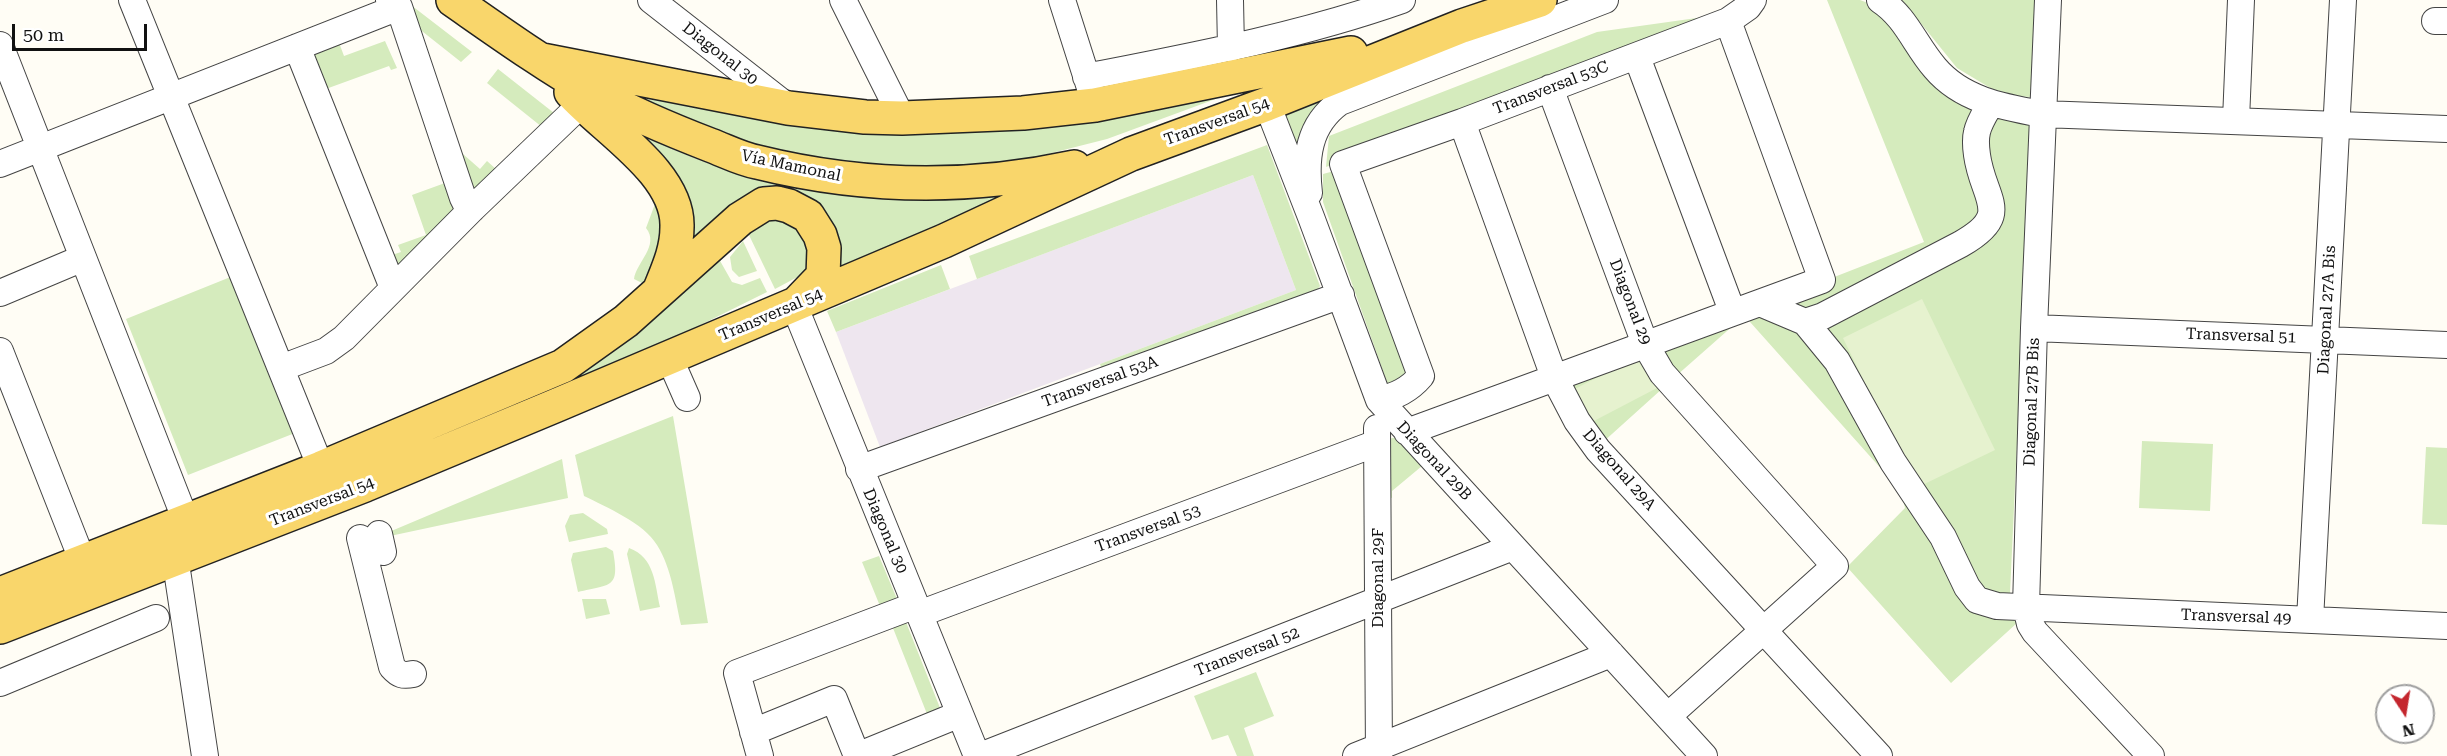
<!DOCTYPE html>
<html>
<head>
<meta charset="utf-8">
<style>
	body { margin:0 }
	#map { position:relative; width:2447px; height:756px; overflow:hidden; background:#fffdf5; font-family:"Roboto Serif",serif }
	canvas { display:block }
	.north { position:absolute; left:2375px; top:684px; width:60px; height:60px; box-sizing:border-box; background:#fff; border:2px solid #a0a0a0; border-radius:50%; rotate:168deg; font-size:16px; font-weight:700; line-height:24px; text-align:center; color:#111 }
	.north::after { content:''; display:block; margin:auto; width:21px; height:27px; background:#c4262e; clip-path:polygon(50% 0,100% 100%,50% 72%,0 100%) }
	.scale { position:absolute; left:12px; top:24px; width:135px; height:27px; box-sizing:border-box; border:3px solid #111; border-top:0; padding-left:8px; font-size:18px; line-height:21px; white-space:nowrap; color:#111; -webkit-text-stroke:4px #fff; paint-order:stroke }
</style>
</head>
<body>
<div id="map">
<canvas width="2447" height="756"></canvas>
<div class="north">N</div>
<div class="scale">50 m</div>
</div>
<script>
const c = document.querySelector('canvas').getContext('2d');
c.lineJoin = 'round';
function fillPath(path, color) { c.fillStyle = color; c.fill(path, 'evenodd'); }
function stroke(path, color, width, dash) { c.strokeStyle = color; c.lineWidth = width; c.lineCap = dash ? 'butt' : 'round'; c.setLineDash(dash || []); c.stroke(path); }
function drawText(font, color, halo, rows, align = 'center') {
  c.font = font + ' "Roboto Serif",serif'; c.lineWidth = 6; c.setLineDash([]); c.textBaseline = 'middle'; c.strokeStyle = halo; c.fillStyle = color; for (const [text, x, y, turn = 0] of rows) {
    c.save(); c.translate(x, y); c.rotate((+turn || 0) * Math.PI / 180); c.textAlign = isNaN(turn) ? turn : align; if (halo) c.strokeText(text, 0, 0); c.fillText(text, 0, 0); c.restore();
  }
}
fillPath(new Path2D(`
	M 1253,175 L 1296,290 L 880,447 L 836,332 Z`), '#eee6ef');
fillPath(new Path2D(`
	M 1827,0 L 1860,0 L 1868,3 L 1892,25 L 1909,50 L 2032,120 L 2009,615 L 2017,623 L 1951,683 L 1847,567 L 1905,508 L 1901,491 L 1742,313 L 1924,242 Z
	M 1902,0 L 2038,0 L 2030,97 L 2017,96 L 1992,89 L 1957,68 Z
	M 407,2 L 472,52 L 461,62 L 413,24 Z
	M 1718,15 L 1679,30 L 1326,167 L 1329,136 L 1597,32 Z
	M 338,40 L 344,56 L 385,41 L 397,68 L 391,70 L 389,66 L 323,90 L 309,51 Z
	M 498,69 L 554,113 L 542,127 L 487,83 Z
	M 1240,90 L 1107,139 L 1028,159 L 998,165 L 884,168 L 788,154 L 744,144 L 667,113 L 630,93 L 745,115 Z
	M 1345,92 L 1303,168 L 1280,116 Z
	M 606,115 C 654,142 694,161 747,175 L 1038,188 L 836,270 L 815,203 L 694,248 L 681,179 Z
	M 447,140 L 480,169 L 487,161 L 497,170 L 476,189 L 471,188 Z
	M 1267,145 L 1320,286 L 1314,294 L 1103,373 L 1100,364 L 1296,290 L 1253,175 L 977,279 L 969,256 Z
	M 1338,170 L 1413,380 L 1389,388 L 1323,202 L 1323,174 Z
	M 445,183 L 456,214 L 397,269 L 392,255 L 401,252 L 398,245 L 426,235 L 412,195 Z
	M 658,196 L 667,212 L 650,287 L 634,279 C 636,263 660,245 646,228 Z
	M 781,218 L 800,229 L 809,250 L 805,273 L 775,289 L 748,233 L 770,219 Z
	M 743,241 L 757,271 L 739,277 L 732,270 L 730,257 Z
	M 719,259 L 732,282 L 742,285 L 760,278 L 767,292 L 565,392 L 0,606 L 526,400 L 573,377 Z
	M 941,265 L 950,289 L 836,332 L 827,311 Z
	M 233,276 L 295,433 L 188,475 L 126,319 Z
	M 1735,324 L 1676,376 L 1657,346 Z
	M 1640,353 L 1663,388 L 1602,443 L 1567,386 Z
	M 673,416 L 708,623 L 681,625 C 675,599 672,569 657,545 C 644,523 606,507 584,496 L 575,455 Z
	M 1396,437 L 1422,466 L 1392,491 L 1392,498 L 1389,497 L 1389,439 Z
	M 2142,441 L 2213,444 L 2210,511 L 2139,508 Z
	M 2426,447 L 2447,448 L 2447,525 L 2422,524 Z
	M 562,459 L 568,498 L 390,536 L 389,532 Z
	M 583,513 L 607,529 L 608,534 L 569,542 L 565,526 L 570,515 Z
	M 606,547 L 613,551 C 620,589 611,584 578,592 L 571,560 L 573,553 Z
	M 629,548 C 655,557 655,585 660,607 L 640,611 L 627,554 Z
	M 879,556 L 897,599 L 880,606 L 862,562 Z
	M 582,599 L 606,599 L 610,614 L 586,619 Z
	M 904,617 L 942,713 L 929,719 L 891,623 Z
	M 1256,672 L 1274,716 L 1244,728 L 1254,756 L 1237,756 L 1228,735 L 1212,740 L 1194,696 Z`), '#d5ebbd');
fillPath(new Path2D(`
	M 1922,299 L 1995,450 L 1916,488 L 1843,338 Z
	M 1640,355 L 1657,388 L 1590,423 L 1573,390 Z`), '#e6f2cf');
const minor = new Path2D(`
	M 132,0 L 321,468
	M 389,0 L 399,7 L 463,198 L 467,206 L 472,209
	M 651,0 L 788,107
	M 843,0 L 902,118
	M 1062,0 L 1091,91
	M 1230,0 L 1231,48
	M 1880,0 C 1906,17 1915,45 1935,68 C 1962,100 2003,107 2042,114 L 2447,129
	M 2048,0 L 2034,328 L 2026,607 L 2030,624 L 2035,632 L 2151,756
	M 2435,21 L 2447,21
	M 0,45 L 186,521
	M 297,47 L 393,288
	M 1637,57 L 1732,311
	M 1086,77 C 1193,56 1300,36 1402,0
	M 1550,88 L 1645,344 L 1662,373 L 1835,566 L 1668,716
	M 1267,104 L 1311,217 L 1379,400 L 1704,756
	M 2236,120 L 2241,0
	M 1462,122 L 1554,377 L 1577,421 L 1598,450 L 1879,756
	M 0,164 L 399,7
	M 1309,193 C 1305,158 1308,125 1340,102 L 1605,0
	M 0,293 L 83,258
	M 1760,303 L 1805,322 L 1837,361 L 1893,462 L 1943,537 L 1967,587 L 1977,600 L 1997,606 L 2447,626
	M 794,305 L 977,756
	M 1805,322 L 1823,316 L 1961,244 C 2014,214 1983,200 1977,155 C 1976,148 1975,140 1977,132 C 1979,122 1986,112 1991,103
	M 2034,328 L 2447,345
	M 0,351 L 83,562
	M 669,357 L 687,398
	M 281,368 L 326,351 L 344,338 L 472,209 L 594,92
	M 1379,400 C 1396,396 1409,390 1421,376 L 1343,164 L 1462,122 L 1728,21 L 1748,7 L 1753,0
	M 1377,428 L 1379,756
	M 1407,432 L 1822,280 L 1728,21
	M 859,469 L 1341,295
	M 379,534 L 383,552
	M 360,538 L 392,667 C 399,675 403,676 413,674
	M 175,557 L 205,756
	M 919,614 L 1377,443
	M 2310,620 L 2343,0
	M 0,683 L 156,618
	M 753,732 L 834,699 L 857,756
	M 760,756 L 737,673 L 916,605
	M 857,756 L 960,714
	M 980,756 L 1513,547
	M 1356,756 L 1611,654`);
const major = new Path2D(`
	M 453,0 C 499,32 545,65 594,93 C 631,113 671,130 710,145 C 726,151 741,159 757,162 C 862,188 968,190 1074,167
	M 542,60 L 788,108 L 865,117 L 902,118 L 1023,113 L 1095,105 L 1351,53
	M 571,92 C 604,129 679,173 677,227 C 677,250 668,269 660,289
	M 0,594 L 321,468 L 563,366 L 626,321 L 740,219 L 764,204 L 777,203 L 789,206 L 808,216 L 820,235 L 824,248 L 823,276 L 799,301
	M 0,627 L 365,485 L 557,405 L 944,241 L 1131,154 L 1267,104 L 1462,26 L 1540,0`);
stroke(minor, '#444', 28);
stroke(major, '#222', 36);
stroke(minor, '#fff', 26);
stroke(major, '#f9d66b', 33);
drawText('16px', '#111', '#fff', [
	["Diagonal 30",720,54,38],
	["Transversal 53C",1551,88,-21],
	["Transversal 54",1217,122,-20],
	["Vía Mamonal",791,166,12],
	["Diagonal 29",1630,302,69],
	["Diagonal 27A Bis",2327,310,-87],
	["Transversal 54",771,315,-23],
	["Transversal 51",2241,336,2],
	["Transversal 53A",1100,382,-20],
	["Diagonal 27B Bis",2032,402,-88],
	["Diagonal 29B",1434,461,47],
	["Diagonal 29A",1619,470,49],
	["Transversal 54",322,502,-21],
	["Transversal 53",1148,529,-20],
	["Diagonal 30",885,531,67],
	["Diagonal 29F",1378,578,-90],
	["Transversal 49",2236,617,2],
	["Transversal 52",1247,652,-21]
]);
</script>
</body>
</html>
